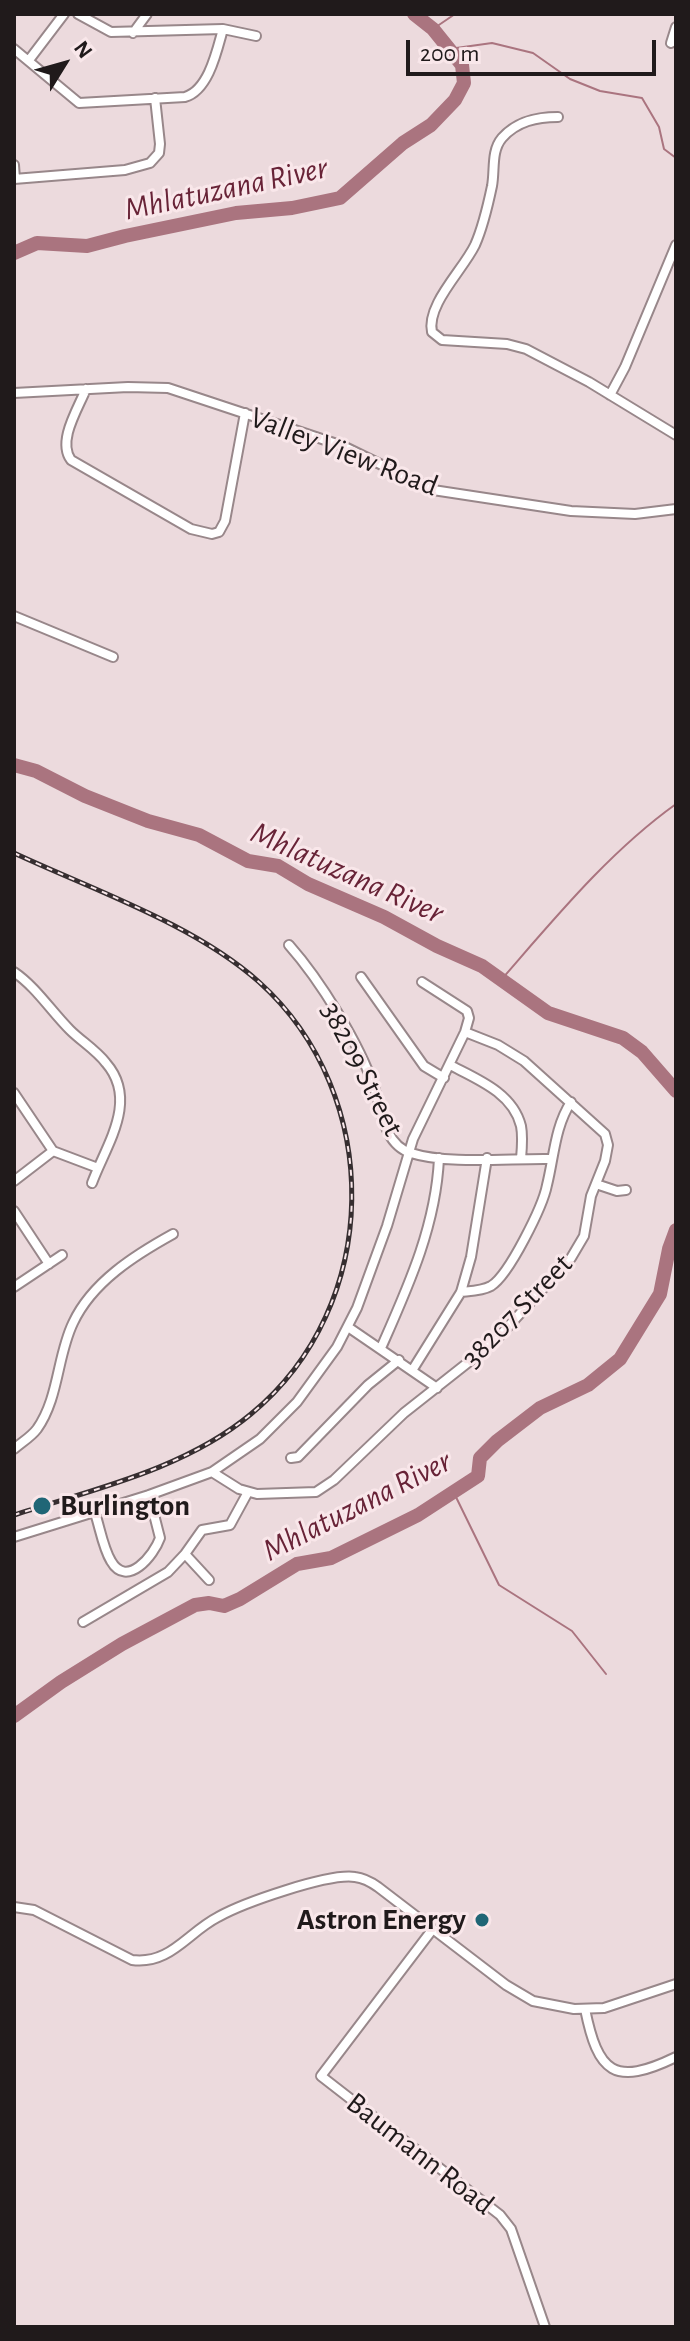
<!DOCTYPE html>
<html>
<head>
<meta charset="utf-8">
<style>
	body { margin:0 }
	#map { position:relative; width:690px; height:2341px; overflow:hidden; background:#ecdadd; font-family:"Alegreya Sans",sans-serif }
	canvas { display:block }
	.frame { position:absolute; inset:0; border:16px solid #201a1b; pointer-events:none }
	.north { position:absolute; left:24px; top:24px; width:80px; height:80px; -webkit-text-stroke:6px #f9e7ea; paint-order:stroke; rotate:53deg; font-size:22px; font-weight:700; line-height:32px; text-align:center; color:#201a1b }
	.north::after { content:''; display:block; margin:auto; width:28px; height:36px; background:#201a1b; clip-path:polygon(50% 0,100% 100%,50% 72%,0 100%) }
	.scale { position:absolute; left:406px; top:40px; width:250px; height:36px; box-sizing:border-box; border:4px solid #201a1b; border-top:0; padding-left:10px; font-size:24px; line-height:28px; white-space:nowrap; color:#201a1b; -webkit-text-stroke:6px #f9e7ea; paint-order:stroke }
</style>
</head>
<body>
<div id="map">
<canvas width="690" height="2341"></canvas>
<div class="frame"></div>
<div class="north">N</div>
<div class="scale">200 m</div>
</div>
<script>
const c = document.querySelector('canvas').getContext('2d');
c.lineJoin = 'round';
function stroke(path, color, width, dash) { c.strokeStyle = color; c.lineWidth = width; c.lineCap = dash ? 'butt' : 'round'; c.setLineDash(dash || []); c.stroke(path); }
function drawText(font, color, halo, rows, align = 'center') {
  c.font = font + ' "Alegreya Sans",sans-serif'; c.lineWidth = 6; c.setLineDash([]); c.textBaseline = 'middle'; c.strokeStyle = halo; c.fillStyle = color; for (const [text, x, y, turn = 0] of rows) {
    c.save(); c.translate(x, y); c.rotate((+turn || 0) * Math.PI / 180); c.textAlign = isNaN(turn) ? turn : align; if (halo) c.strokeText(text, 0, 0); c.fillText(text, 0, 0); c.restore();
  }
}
stroke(new Path2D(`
	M 433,29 L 455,14
	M 449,49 L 492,43 L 533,53 L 570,79 L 600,91 L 642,98 L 659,127 L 664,149 L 676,158
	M 501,980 C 555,918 609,852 676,804
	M 454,1493 L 499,1585 L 572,1631 L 606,1674`), '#aa747f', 2);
stroke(new Path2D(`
	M 14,253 L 37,243 L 87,246 L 125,236 L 236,213 L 292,208 L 340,198 L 403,143 L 431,125 L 455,100 L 464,83 L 462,65 L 433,29 L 414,14
	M 14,765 L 36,771 L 85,796 L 148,821 L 199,835 L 248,861 L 278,866 L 308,884 L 384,917 L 437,946 L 482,966 L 548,1013 L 623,1038 L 642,1052 L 676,1091
	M 14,1716 L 61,1682 L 122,1644 L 195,1605 L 209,1603 L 224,1606 L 240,1599 L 297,1564 L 331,1558 L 418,1515 L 478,1476 L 480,1458 L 497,1441 L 540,1408 L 588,1385 L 620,1359 L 660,1294 L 669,1249 L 676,1230`), '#aa747f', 14);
const minor = new Path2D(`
	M 78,14 L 111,32 L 223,29 L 256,36
	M 133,33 L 147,14
	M 671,43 L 676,27
	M 14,49 L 79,103 L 185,97 C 209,90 217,50 223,29
	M 29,60 L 64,14
	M 558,117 C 537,117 517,121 502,138 C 491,151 495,170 492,186 C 488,205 483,227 475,245 C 463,270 426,305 432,332 L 442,340 L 507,344 L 526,349 L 589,382 L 676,435
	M 14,165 L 15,179
	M 14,179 L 125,170 L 150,163 L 159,153 L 160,144 L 155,98
	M 86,389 C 78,409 57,441 71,460 L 191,529 L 212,534 L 219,532 L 225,521 L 245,413
	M 14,393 L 128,387 L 168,388 L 343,446 L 433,490 L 571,511 L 635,514 L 676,509
	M 610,395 L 625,367 L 676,245
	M 14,616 L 113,657
	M 289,945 C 320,980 359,1043 374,1087 C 381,1109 384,1145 411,1153 C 448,1165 511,1158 551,1159
	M 14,972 C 36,987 51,1011 70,1030 C 81,1041 96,1050 106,1063 C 139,1101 106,1145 92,1183
	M 361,977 L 424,1066 L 444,1078
	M 450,1065 C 477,1079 513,1093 521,1126 C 523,1136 522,1148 521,1159
	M 14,1093 L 53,1151 L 98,1168
	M 14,1181 L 53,1151
	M 596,1184 L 617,1191 L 626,1190
	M 14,1211 L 49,1264
	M 14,1287 L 62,1255
	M 461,1292 C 471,1291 482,1291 491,1286 C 509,1275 543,1206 547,1185 C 554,1157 555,1126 571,1102
	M 348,1327 L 437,1388
	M 381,1348 C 408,1287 436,1226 439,1158
	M 413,1369 L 461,1292 L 471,1257 L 487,1158
	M 14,1449 C 22,1442 31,1437 37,1429 C 59,1398 57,1356 73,1323 C 92,1282 135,1255 173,1234
	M 291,1458 L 298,1457 L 368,1385 L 399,1360
	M 212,1472 L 239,1489 L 257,1494 L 316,1492 L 334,1480 L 404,1413 L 494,1342 L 571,1258 L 584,1236 L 591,1196 L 605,1161 L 608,1145 L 605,1134 L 524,1061 L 498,1045 L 465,1032
	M 95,1513 C 100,1528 103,1548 111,1561 C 127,1589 154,1555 160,1538 L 149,1495
	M 14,1537 L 149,1495 L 212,1472 L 260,1439 L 297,1402 L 337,1347 L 357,1308 L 387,1226 L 413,1139 L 465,1032 L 469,1018 L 467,1011 L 422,982
	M 185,1554 L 209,1580
	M 83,1622 L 168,1572 L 185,1554 L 202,1530 L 230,1525 L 248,1492
	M 14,1907 L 34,1910 L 132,1960 C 170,1965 187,1933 218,1917 C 243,1903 328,1873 355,1877 C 364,1878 371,1882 378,1887 L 506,1985 L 533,2001 L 574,2009 L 604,2008 L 676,1984
	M 432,1930 L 321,2076 L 500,2215 L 511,2229 L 545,2327
	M 585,2009 C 598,2073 614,2087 676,2057`);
stroke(minor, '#98878a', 12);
stroke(minor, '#fff', 8);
const rail = new Path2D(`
	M 14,853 C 93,890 194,924 259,982 C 385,1095 383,1306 251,1414 C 185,1469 94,1489 14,1515`);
stroke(rail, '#362e30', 5);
stroke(rail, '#f9e7ea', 2, [6]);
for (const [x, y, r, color] of [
	[42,1506,10,"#206676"],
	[482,1920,8,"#206676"]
]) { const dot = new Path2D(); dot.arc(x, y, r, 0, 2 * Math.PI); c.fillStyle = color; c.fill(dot); stroke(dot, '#f9e7ea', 3); }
drawText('30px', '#201a1b', '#f9e7ea', [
	["Valley View Road",344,452,21],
	["38209 Street",362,1069,63],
	["38207 Street",517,1311,-46],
	["Baumann Road",420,2154,38]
]);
drawText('bold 30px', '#201a1b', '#f9e7ea', [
	["Burlington",60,1506],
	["Astron Energy",466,1920,"right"]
], 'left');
drawText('italic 32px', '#682337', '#f9e7ea', [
	["Mhlatuzana River",226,189,-12],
	["Mhlatuzana River",347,873,24],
	["Mhlatuzana River",357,1506,-27]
]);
</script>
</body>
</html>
